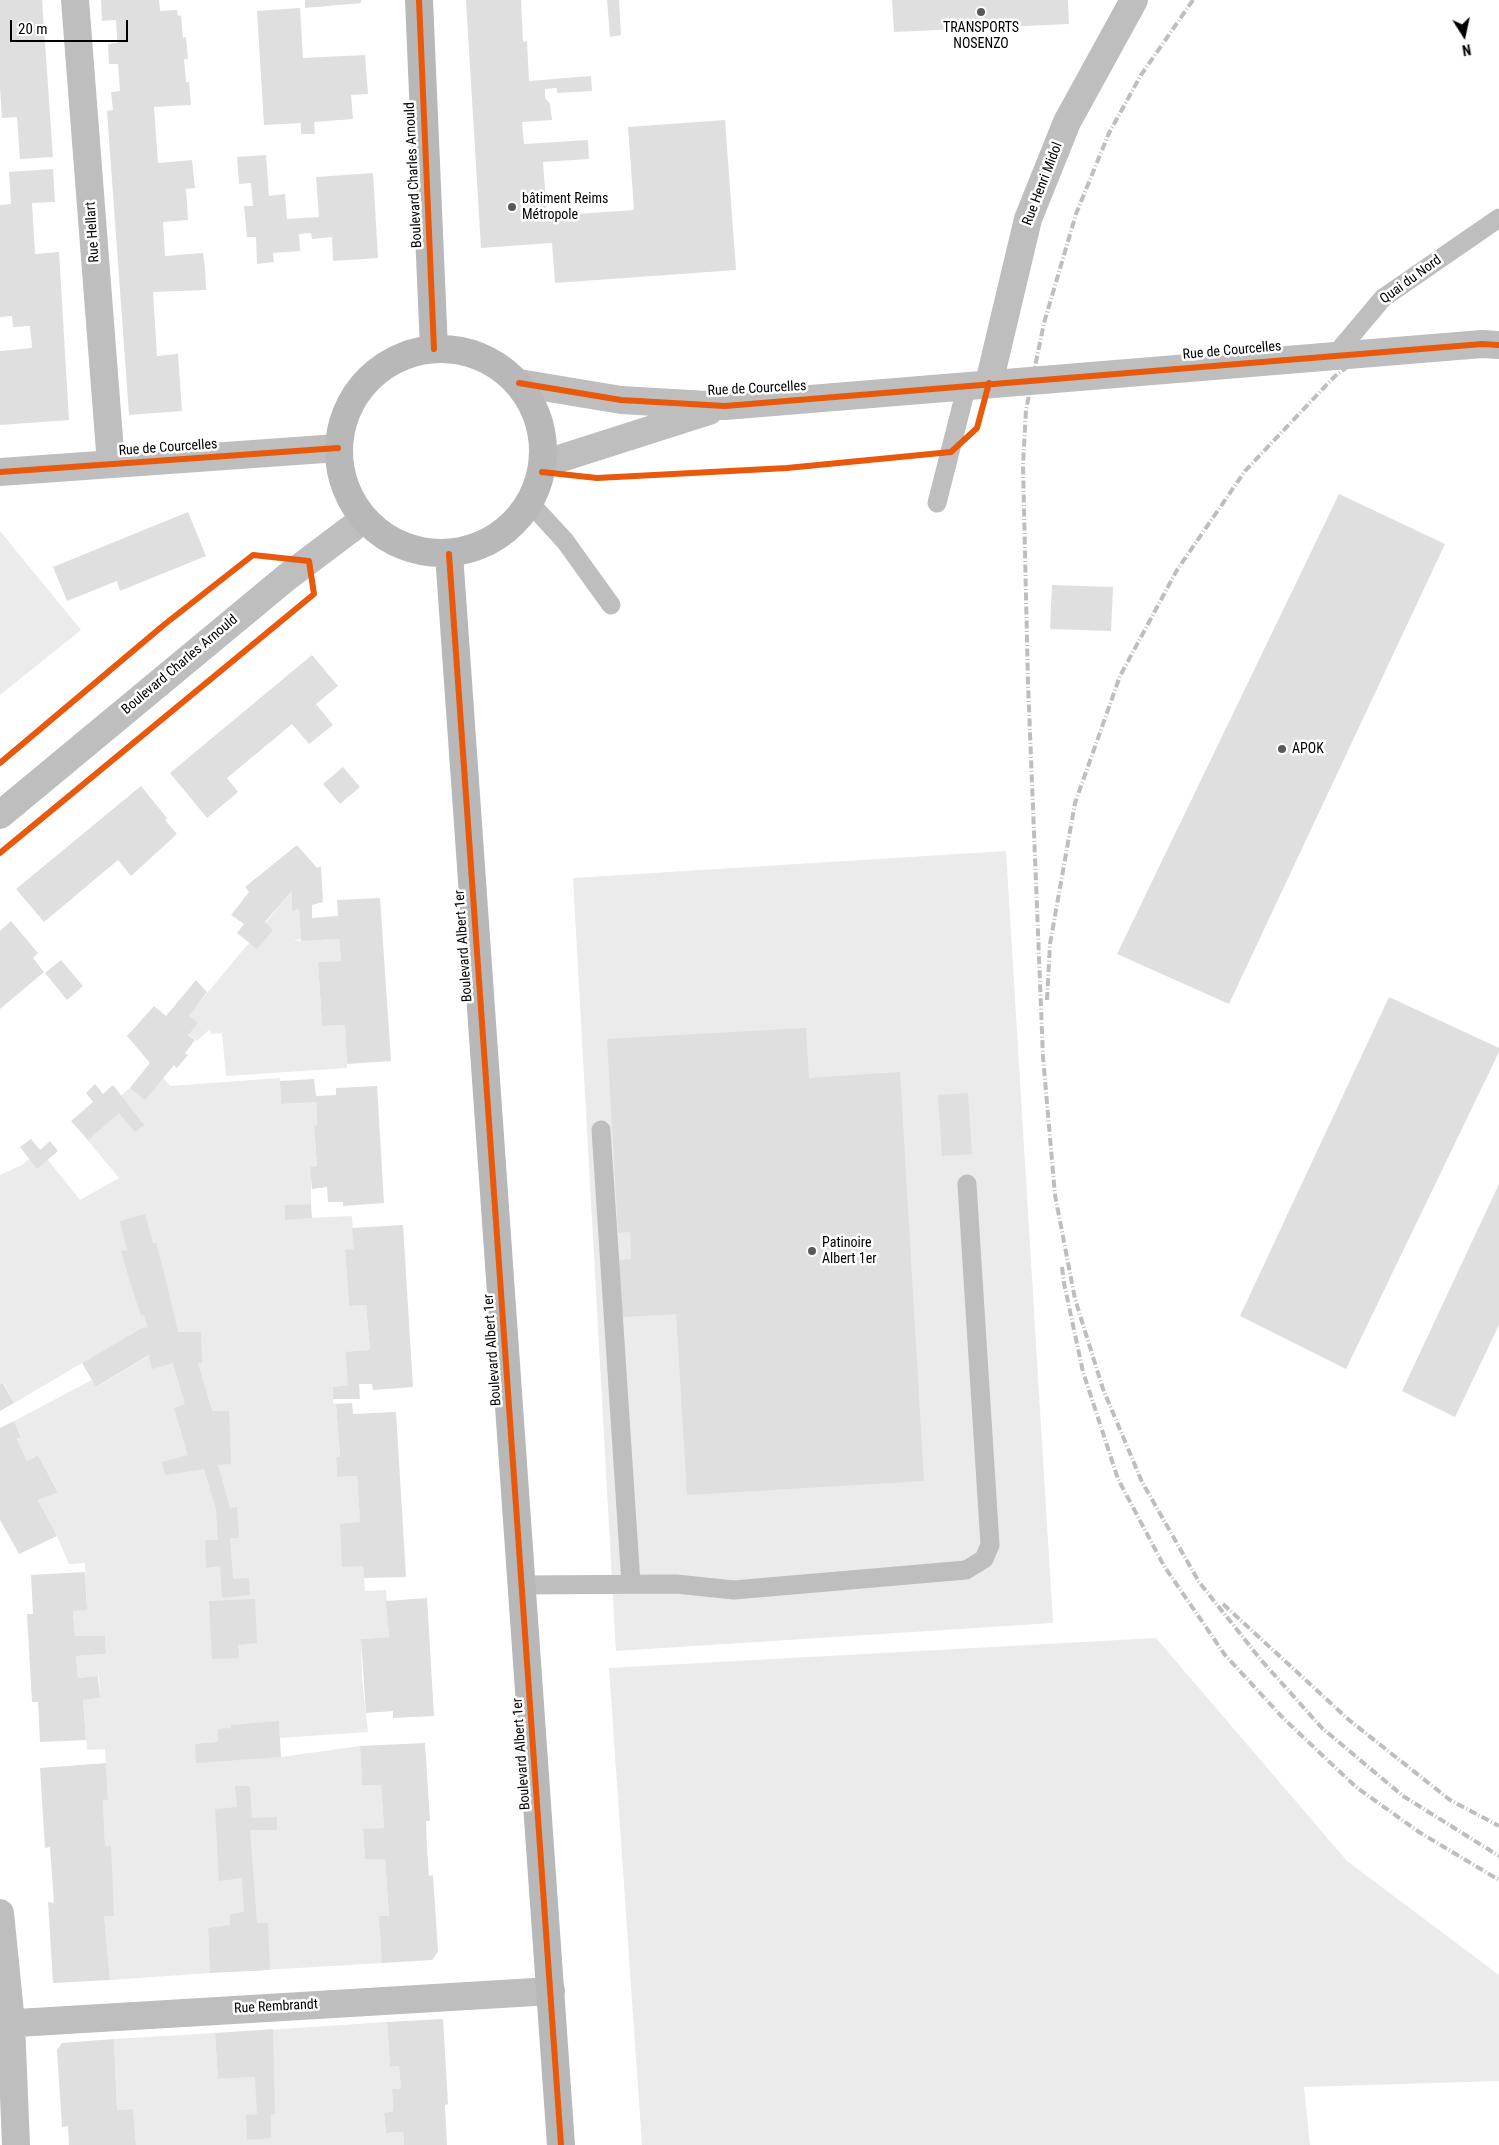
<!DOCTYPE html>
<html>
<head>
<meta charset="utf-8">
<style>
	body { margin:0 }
	#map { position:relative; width:1499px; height:2145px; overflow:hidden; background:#fff; font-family:"Roboto Condensed",sans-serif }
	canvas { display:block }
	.north { position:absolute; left:1439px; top:10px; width:50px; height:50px; -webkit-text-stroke:4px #fff; paint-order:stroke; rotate:170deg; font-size:14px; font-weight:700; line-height:20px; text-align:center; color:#000 }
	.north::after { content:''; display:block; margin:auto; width:18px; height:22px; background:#000; clip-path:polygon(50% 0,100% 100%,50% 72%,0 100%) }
	.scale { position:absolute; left:10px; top:20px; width:118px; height:22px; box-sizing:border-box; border:2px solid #000; border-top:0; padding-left:6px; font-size:15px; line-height:18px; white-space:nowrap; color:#000; -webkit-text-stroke:4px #fff; paint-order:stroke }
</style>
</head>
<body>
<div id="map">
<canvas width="1499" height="2145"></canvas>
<div class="north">N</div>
<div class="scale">20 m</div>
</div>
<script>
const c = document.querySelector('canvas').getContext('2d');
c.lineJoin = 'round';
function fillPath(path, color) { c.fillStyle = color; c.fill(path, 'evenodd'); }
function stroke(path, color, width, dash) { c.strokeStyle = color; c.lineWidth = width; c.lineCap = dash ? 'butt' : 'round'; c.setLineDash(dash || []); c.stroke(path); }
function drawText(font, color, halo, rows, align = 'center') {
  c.font = font + ' "Roboto Condensed",sans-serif'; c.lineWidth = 5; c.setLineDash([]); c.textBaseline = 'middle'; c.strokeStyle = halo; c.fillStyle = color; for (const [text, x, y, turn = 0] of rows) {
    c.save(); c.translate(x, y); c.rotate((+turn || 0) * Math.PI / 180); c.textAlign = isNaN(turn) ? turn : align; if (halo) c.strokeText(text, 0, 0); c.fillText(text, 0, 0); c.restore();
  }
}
fillPath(new Path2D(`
	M 0,531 L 81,630 L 0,695 Z
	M 1006,851 L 1053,1623 L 616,1651 L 573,878 Z
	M 292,891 L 292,910 L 299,909 L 301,939 L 293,941 L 339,939 L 341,961 L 318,962 L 322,1026 L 345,1025 L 347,1068 L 226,1076 L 222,1033 L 212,1034 L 209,1030 L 197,1041 L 179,1027 Z
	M 150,1063 L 170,1086 L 280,1078 L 281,1104 L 316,1102 L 317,1125 L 314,1126 L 317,1166 L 311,1167 L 311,1204 L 285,1205 L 285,1219 L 352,1216 L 354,1249 L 345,1251 L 349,1306 L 366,1305 L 370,1350 L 348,1385 L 333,1387 L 333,1403 L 336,1404 L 340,1456 L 336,1457 L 337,1477 L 357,1476 L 365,1591 L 386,1590 L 389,1637 L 361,1639 L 362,1678 L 368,1732 L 280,1738 L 279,1722 L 231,1725 L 234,1759 L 281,1757 L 360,1746 L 362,1785 L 381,1785 L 384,1828 L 363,1829 L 365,1859 L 385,1859 L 389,1916 L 382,1963 L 248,1971 L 245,1925 L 208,1928 L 210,1973 L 110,1980 L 104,1916 L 110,1845 L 105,1846 L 103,1801 L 108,1800 L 105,1749 L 87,1750 L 83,1700 L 100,1698 L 99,1676 L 78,1678 L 76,1656 L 106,1654 L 105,1636 L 75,1636 L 73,1611 L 87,1609 L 85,1563 L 69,1564 L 57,1536 L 38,1500 L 58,1491 L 38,1455 L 27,1461 L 17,1439 L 21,1436 L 14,1421 L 92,1380 L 97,1387 L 168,1344 L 140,1329 L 14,1403 L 4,1383 L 0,1384 L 0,1175 L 22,1165 L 40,1150 L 80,1200 L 119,1178 L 80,1131 L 130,1088 Z
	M 1156,1638 L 1347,1861 L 1499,1975 L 1499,2081 L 1304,2087 L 1310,2145 L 642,2145 L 609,1668 Z
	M 387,2022 L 390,2067 L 399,2066 L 401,2089 L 392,2089 L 393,2111 L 384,2113 L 386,2133 L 403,2132 L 404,2145 L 136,2145 L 133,2109 L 117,2110 L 114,2039 L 215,2033 L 218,2079 L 255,2077 L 253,2031 Z`), '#ebebeb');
fillPath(new Path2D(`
	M 0,0 L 42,0 L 53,157 L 20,159 L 17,117 L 2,118 L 0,88 Z
	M 101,0 L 159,0 L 160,11 L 177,10 L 178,16 L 181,15 L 183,38 L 186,37 L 188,59 L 184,59 L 186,82 L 189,82 L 191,105 L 154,107 L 158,163 L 192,160 L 195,188 L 186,189 L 188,220 L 163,222 L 165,256 L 203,253 L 205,269 L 206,290 L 153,292 L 157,356 L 178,354 L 182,411 L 129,415 L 107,111 L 113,110 L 111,92 L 120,91 L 118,64 L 109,64 L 108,44 L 117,43 L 117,37 L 116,20 L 102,21 Z
	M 305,0 L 361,0 L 361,3 L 305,8 Z
	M 466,0 L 521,0 L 523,42 L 527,41 L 529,81 L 591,76 L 592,91 L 557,93 L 557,88 L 545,89 L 545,98 L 550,104 L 552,120 L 522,122 L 524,144 L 588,140 L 589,159 L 543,162 L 547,216 L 634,210 L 628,127 L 725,120 L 736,270 L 555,283 L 552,243 L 481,248 Z
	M 607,0 L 619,0 L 621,35 L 610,37 Z
	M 892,0 L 1068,0 L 1069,24 L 894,32 Z
	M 300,8 L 303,58 L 365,55 L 368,94 L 351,95 L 353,119 L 314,122 L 315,134 L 301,134 L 301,123 L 264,125 L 257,11 Z
	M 266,155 L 269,196 L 285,194 L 287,219 L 319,217 L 316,177 L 373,173 L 378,258 L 333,261 L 332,237 L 312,239 L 311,233 L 299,234 L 300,251 L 273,253 L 274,262 L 257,264 L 256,237 L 247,237 L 244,206 L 253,206 L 251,183 L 239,184 L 237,157 Z
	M 53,169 L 55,202 L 32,203 L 35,254 L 59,252 L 69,420 L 0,425 L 0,351 L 32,348 L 30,326 L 13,327 L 12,316 L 0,317 L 0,205 L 11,204 L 9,172 Z
	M 1339,494 L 1445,544 L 1229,1004 L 1117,954 Z
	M 188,512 L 206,556 L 120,591 L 117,581 L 67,601 L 53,567 Z
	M 1052,585 L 1113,587 L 1111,631 L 1050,629 Z
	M 312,655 L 338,686 L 316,704 L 333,725 L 309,744 L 292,724 L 227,778 L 238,792 L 207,818 L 170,773 Z
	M 343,767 L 360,787 L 340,804 L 323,784 Z
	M 141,786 L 167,818 L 165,820 L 177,834 L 131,876 L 118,860 L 44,922 L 16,889 Z
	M 297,845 L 317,868 L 321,866 L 323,902 L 312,905 L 312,918 L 338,916 L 337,900 L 380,898 L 391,1061 L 347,1064 L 345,1025 L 322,1026 L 318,962 L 341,961 L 339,939 L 301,941 L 299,909 L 292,911 L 292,891 L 265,922 L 273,930 L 257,949 L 237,933 L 244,924 L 231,915 L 249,892 L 245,887 Z
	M 11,921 L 38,953 L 33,958 L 44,972 L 0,1009 L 0,931 Z
	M 61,960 L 83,986 L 67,1000 L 45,973 Z
	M 196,980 L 207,992 L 189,1016 L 198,1023 L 188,1035 L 195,1040 L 185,1053 L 188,1055 L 177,1068 L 174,1065 L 145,1100 L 130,1088 L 150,1063 L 127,1036 L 154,1006 L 166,1016 Z
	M 1389,997 L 1499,1048 L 1499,1052 L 1346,1369 L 1240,1316 Z
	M 806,1028 L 809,1078 L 900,1072 L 924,1481 L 687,1495 L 676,1314 L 622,1317 L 619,1260 L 631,1259 L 630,1232 L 618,1233 L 607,1039 Z
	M 314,1079 L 316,1096 L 336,1095 L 336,1088 L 377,1086 L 384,1203 L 343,1206 L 343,1202 L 328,1202 L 327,1187 L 312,1189 L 310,1167 L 317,1166 L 314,1126 L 317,1125 L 316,1102 L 281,1104 L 280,1081 Z
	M 95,1084 L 103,1094 L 113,1085 L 144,1125 L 135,1132 L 119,1113 L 88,1140 L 71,1121 L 93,1102 L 86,1093 Z
	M 968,1093 L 972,1154 L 942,1156 L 938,1095 Z
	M 31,1139 L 40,1150 L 50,1141 L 58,1151 L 37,1169 L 20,1147 Z
	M 1499,1184 L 1499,1325 L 1455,1417 L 1402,1391 Z
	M 311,1204 L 312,1218 L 285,1220 L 285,1205 Z
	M 145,1214 L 153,1243 L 156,1243 L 165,1277 L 178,1332 L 201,1332 L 202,1363 L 198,1363 L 212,1411 L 229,1411 L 231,1464 L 218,1465 L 230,1508 L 237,1507 L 239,1538 L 230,1538 L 233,1579 L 249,1578 L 250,1595 L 222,1598 L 220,1566 L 206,1568 L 205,1540 L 218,1540 L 216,1509 L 204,1469 L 165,1475 L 162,1462 L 188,1455 L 174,1408 L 185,1404 L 173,1363 L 152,1369 L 149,1355 L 96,1387 L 82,1363 L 140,1329 L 148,1327 L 144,1315 L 141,1315 L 131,1286 L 121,1251 L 127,1250 L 120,1221 Z
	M 403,1225 L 413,1387 L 373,1390 L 372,1384 L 359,1384 L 360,1399 L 333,1399 L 333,1387 L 348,1385 L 346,1352 L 370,1350 L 366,1305 L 349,1306 L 345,1250 L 354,1249 L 352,1228 Z
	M 3,1383 L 14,1403 L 0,1411 L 0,1384 Z
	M 352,1403 L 353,1414 L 396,1412 L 406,1577 L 364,1578 L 363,1566 L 342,1567 L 340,1524 L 360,1522 L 357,1476 L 337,1477 L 336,1457 L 340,1456 L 336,1404 Z
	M 14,1421 L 21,1437 L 17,1439 L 27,1461 L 38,1455 L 58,1492 L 38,1500 L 57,1536 L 19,1554 L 0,1520 L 0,1428 Z
	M 85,1572 L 87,1610 L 73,1611 L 75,1636 L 105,1636 L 106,1654 L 76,1656 L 78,1678 L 98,1676 L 100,1698 L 83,1700 L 86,1740 L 40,1742 L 38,1702 L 32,1702 L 27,1614 L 33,1614 L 31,1575 Z
	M 427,1598 L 434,1716 L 393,1718 L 393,1711 L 366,1713 L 361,1639 L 389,1637 L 386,1601 Z
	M 255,1599 L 257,1643 L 238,1645 L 239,1658 L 212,1659 L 209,1601 Z
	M 279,1721 L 281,1757 L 196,1763 L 195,1744 L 218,1742 L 218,1729 L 231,1728 L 231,1725 Z
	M 425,1743 L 430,1821 L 426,1821 L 427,1848 L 429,1876 L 433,1875 L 438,1952 L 432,1960 L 382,1963 L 379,1916 L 389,1916 L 385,1859 L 365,1859 L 363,1829 L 384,1828 L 381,1785 L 362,1785 L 360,1746 Z
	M 106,1763 L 108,1800 L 103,1801 L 105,1846 L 111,1845 L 114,1916 L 104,1916 L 110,1980 L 53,1983 L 48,1902 L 54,1903 L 50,1847 L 45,1848 L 40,1768 Z
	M 235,1786 L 250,1786 L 252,1818 L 277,1817 L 277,1830 L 250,1830 L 257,1923 L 268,1923 L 270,1970 L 210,1973 L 208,1928 L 230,1925 L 230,1914 L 244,1912 L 242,1878 L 219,1881 L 215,1809 L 237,1807 Z
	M 443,2019 L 448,2104 L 445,2105 L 445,2107 L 447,2145 L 404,2145 L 403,2132 L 386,2133 L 384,2113 L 393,2111 L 392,2089 L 401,2089 L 399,2066 L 390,2067 L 387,2022 Z
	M 273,2029 L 275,2114 L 271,2114 L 271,2138 L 247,2140 L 246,2115 L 257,2114 L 255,2077 L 218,2079 L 215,2033 Z
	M 114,2039 L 117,2110 L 133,2109 L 136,2145 L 69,2145 L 68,2126 L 62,2127 L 57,2050 L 62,2043 Z`), '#dfdfdf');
stroke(new Path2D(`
	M 1335,355 L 1383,298 L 1499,218
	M 530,503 L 565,541 L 611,605
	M 937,503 L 967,385
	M 601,1130 L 631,1584
	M 522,1585 L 676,1584 L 734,1590 L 966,1570 L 984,1559 L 990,1545 L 967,1184`), '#bebebe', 19);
stroke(new Path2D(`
	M 75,0 L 111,464
	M 519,383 L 621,400 L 725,406 L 1482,344 L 1499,345
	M 989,383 L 1028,219 L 1067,122 L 1134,0
	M 543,464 L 709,411
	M 0,472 L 338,448
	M 0,815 L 287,577 L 364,519
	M 0,1913 L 11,2023 L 16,2145
	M 0,2024 L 551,1991`), '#bebebe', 28);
stroke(new Path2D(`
	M 419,0 L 434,349
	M339 451a102 102 0 1 1 204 0a102 102 0 1 1-204 0Z
	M 449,554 L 561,2145`), '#b8b8b8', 28);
stroke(new Path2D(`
	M 1193,0 L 1141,75 L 1109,133 L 1076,214 L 1044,323 L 1026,410 L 1023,465 L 1028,683 L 1043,1057 L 1055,1195 L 1075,1299 L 1103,1389 L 1142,1482 L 1199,1582 L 1261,1660 L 1322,1728 L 1403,1796 L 1499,1856
	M 1047,1000 L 1050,944 L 1075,803 L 1120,676 L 1177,570 L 1245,471 L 1334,377 L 1365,353
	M 1062,1267 L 1064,1283 L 1083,1372 L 1118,1479 L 1164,1566 L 1225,1655 L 1284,1719 L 1356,1787 L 1419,1832 L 1499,1880
	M 1223,1604 L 1349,1720 L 1450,1800 L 1499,1826`), '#bebebe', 4, [8, 2.5, 1, 2.5]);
stroke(new Path2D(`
	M 419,0 L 434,349
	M 519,383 L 621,400 L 725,406 L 1482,344 L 1499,345
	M 0,472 L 338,448
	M 542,472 L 597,478 L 787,468 L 951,452 L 977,428 L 989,383
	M 449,554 L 561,2145
	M 0,763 L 165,624 L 253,555 L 309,561 L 314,594 L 0,853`), '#e8590c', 6);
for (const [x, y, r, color] of [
	[981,12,5,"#595959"],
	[512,207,5,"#595959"],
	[1282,749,5,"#595959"],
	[812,1251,5,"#595959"]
]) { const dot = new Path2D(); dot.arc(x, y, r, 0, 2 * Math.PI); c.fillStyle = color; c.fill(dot); stroke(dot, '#fff', 2); }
drawText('14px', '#000', '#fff', [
	["TRANSPORTS",981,28,"center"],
	["NOSENZO",981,44,"center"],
	["bâtiment Reims",522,199],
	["Métropole",522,215],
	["APOK",1292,749],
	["Patinoire",822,1243],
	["Albert 1er",822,1259]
], 'left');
drawText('14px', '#000', '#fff', [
	["Boulevard Charles Arnould",414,175,-93],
	["Rue Henri Midol",1043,184,-69],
	["Rue Hellart",93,232,-94],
	["Quai du Nord",1411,280,-36],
	["Rue de Courcelles",1232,351,-5],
	["Rue de Courcelles",757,389,-3],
	["Rue de Courcelles",168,448,-4],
	["Boulevard Charles Arnould",180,665,-40],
	["Boulevard Albert 1er",464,946,-94],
	["Boulevard Albert 1er",493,1350,-94],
	["Boulevard Albert 1er",522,1754,-94],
	["Rue Rembrandt",276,2007,-3]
]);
</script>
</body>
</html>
